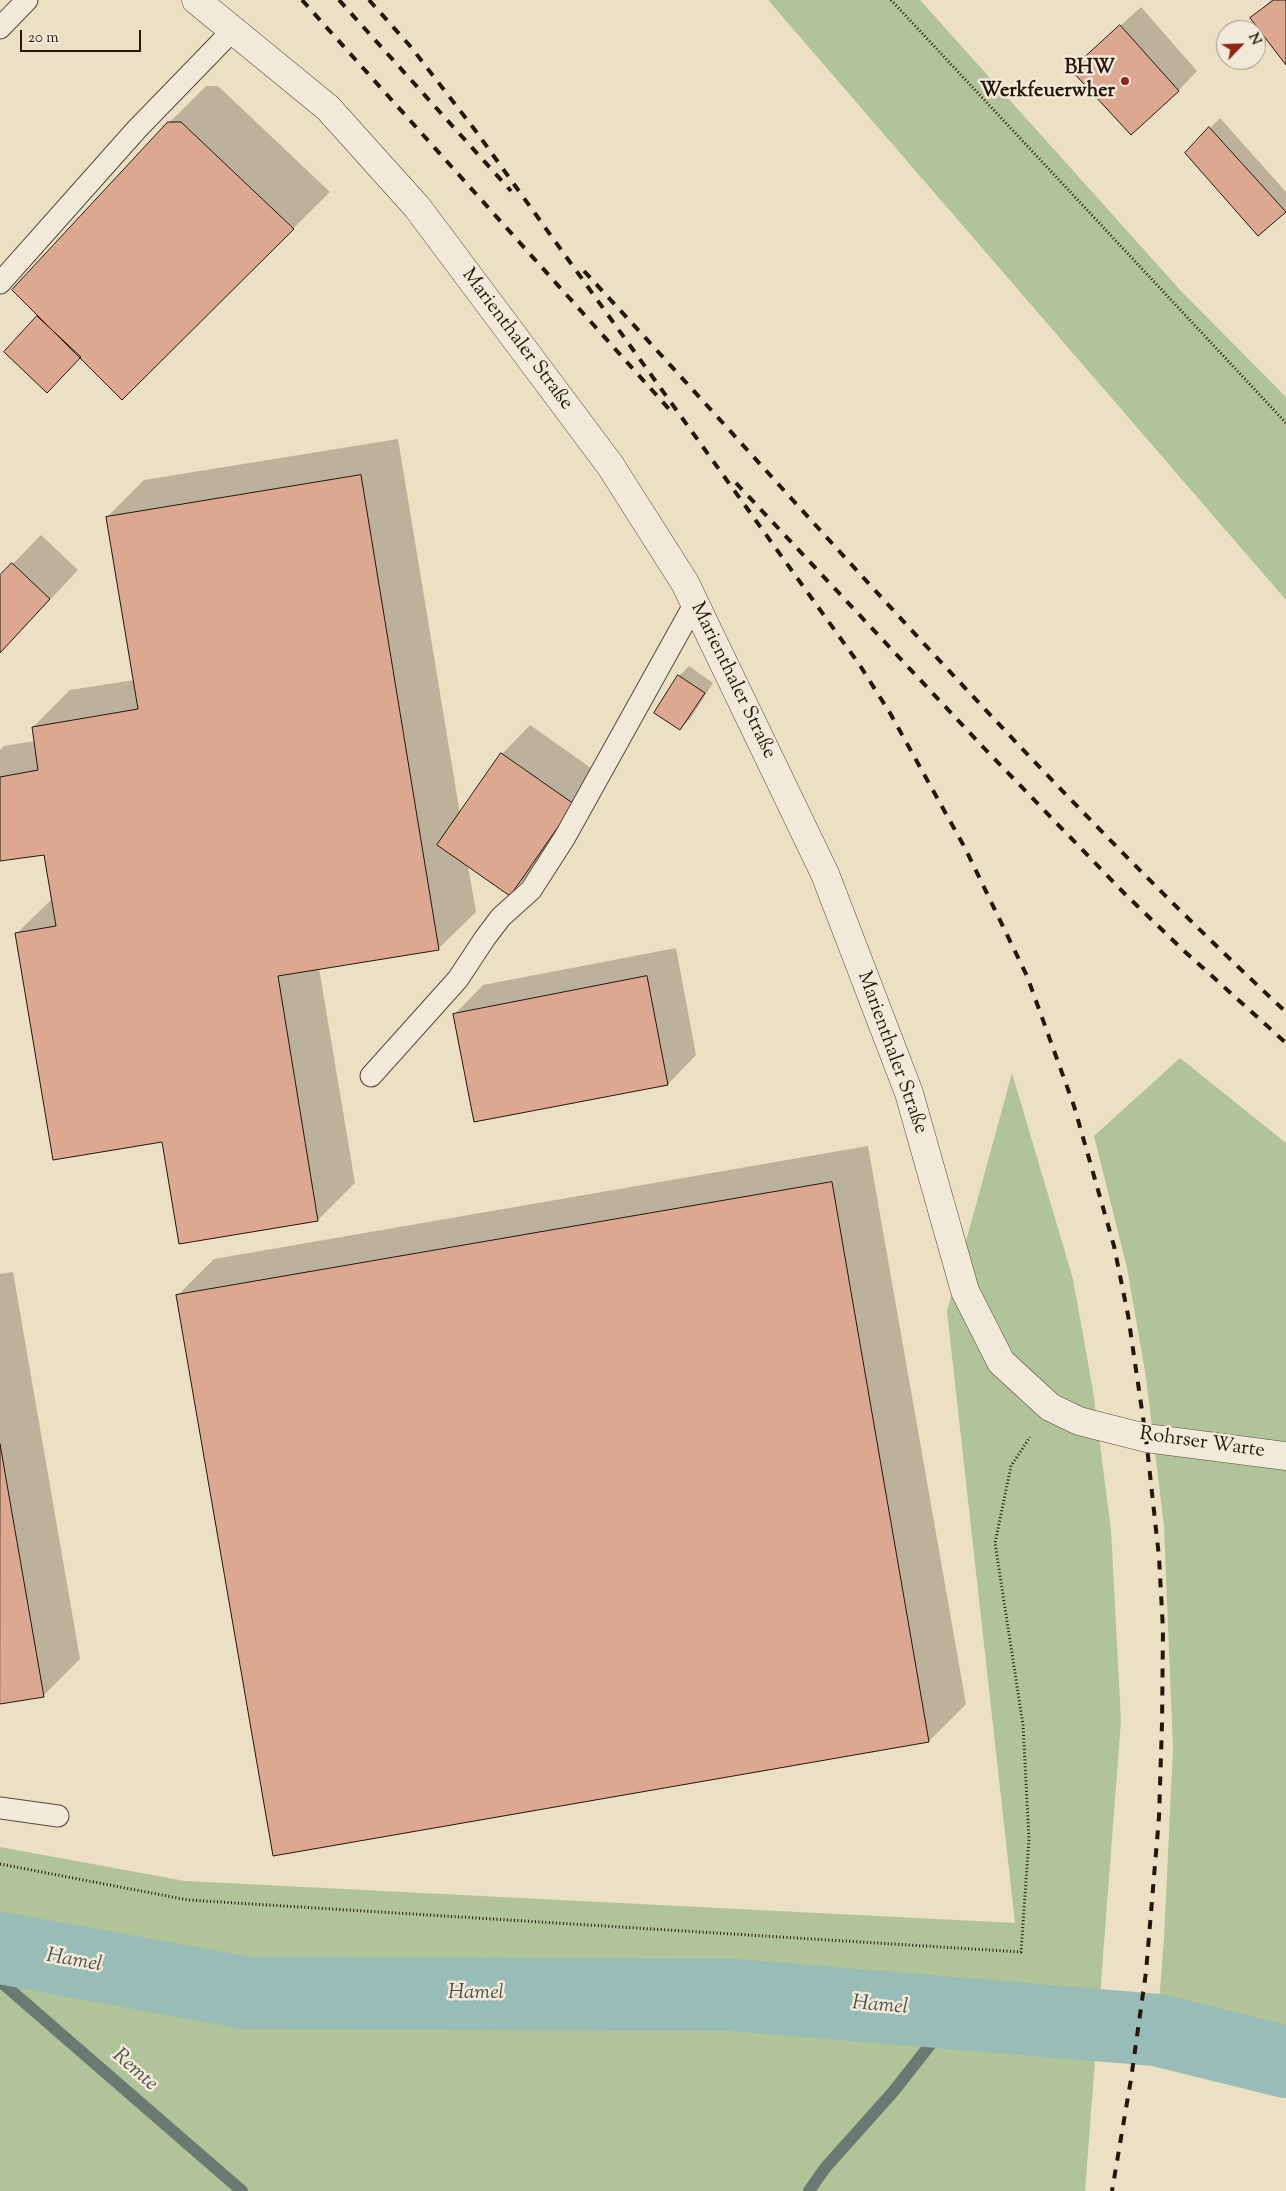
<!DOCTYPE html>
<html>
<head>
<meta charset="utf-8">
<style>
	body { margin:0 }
	#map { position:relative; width:1286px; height:2191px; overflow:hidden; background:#ebdfc4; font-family:"Sorts Mill Goudy",serif }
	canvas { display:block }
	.north { position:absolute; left:1216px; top:20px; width:50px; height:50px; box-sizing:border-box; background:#f2ead9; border:1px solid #a09687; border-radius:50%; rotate:66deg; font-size:14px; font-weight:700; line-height:20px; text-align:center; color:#26170d }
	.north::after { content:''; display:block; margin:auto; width:18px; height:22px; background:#8f2418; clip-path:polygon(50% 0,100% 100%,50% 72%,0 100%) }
	.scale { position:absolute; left:20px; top:30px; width:121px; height:22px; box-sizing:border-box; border:2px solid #26170d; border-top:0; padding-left:6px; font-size:15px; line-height:18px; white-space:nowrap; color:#26170d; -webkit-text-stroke:4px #f2ead9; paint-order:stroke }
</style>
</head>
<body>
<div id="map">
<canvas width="1286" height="2191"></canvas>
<div class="north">N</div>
<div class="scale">20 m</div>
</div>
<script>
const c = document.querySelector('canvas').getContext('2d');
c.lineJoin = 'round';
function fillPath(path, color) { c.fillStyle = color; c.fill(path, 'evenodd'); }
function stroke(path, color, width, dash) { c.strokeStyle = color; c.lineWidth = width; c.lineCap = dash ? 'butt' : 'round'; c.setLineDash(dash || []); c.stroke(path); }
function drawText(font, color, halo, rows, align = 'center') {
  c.font = font + ' "Sorts Mill Goudy",serif'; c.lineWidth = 5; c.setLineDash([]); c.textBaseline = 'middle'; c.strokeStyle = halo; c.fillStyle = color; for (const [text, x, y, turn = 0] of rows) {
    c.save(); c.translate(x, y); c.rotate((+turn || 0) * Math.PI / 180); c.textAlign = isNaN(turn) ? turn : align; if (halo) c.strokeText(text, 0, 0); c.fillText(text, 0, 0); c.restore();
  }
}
fillPath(new Path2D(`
	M 768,0 L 920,0 L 1181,291 L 1286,397 L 1286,600 Z
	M 1180,1058 L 1286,1143 L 1286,2062 L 1157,2030 L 1164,1938 L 1173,1749 L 1164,1526 L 1146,1377 L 1127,1268 L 1094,1136 Z
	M 1012,1073 L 1073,1279 L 1093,1391 L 1111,1530 L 1121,1721 L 1085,2191 L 0,2191 L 0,1847 L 185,1881 L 1015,1923 L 947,1311 Z`), '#b1c399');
fillPath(new Path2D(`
	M 1271,0 L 1286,0 L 1286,63 L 1252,19 Z
	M 1141,7 L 1197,71 L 1178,91 L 1072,70 Z
	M 206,86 L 218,86 L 330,192 L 122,398 L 81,357 L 5,352 L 40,316 L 169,123 Z
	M 1220,118 L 1286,192 L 1286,210 L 1258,234 L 1186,153 Z
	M 398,439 L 460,814 L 502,754 L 530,725 L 601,775 L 538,866 L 509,894 L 468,866 L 476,912 L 439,948 L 319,968 L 355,1183 L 318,1220 L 163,1140 L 17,933 L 53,898 L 45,853 L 0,860 L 0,750 L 4,746 L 35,741 L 33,727 L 70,690 L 134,680 L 107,517 L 144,480 Z
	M 41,535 L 78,570 L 0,653 L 0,577 Z
	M 689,666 L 713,683 L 690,719 L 680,729 L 656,713 L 679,676 Z
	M 676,948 L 696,1055 L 668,1084 L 475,1121 L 455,1014 L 483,985 Z
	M 868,1146 L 966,1704 L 929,1741 L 177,1296 L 214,1259 Z
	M 13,1272 L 80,1659 L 43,1696 L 0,1703 L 0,1274 Z`), '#0003');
stroke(new Path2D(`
	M 0,1981 L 242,2191
	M 809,2191 L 825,2168 L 893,2092 L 955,2013`), '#6a7a72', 12);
stroke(new Path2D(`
	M 0,1948 L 247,1993 L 735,1995 L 1157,2030 L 1286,2062`), '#98bcb6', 72);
const building = new Path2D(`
	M 1274,0 L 1286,0 L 1286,65 L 1250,18 Z
	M 1120,25 L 1179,91 L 1131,135 L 1071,70 Z
	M 168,122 L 181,122 L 294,229 L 122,400 L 12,290 Z
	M 1209,127 L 1286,212 L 1258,236 L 1185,153 Z
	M 37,316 L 81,357 L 47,393 L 4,352 Z
	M 361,475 L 439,950 L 278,976 L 318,1221 L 179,1244 L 162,1142 L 53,1160 L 15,933 L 56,926 L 44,855 L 0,861 L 0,777 L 38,770 L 32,727 L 138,709 L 106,517 Z
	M 12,563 L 50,599 L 0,653 L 0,575 Z
	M 678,675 L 705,693 L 680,730 L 654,713 Z
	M 501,753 L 574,804 L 510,896 L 437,845 Z
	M 647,976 L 668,1085 L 474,1122 L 453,1014 Z
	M 832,1182 L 929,1742 L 273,1856 L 176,1295 Z
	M 0,1444 L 44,1697 L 0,1704 Z`);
fillPath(building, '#dca891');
stroke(building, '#26170d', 1);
const service = new Path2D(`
	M 0,28 L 27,0
	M 0,283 L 137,129 L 233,30
	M 371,1076 L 458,979 L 485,938 L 501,917 L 531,890 L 565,837 L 695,603
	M 0,1808 L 58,1816`);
const minor = new Path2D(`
	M 196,0 L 328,108 L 417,207 L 610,465 L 685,583 L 825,874 L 909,1093 L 965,1291 L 1001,1362 L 1050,1407 L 1079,1421 L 1146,1438 L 1286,1456`);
stroke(service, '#57493b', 23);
stroke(minor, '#57493b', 29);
stroke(new Path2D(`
	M 891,0 L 1286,423
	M 0,1864 L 188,1900 L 1021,1952 L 1029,1839 L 1023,1725 L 995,1543 L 1011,1466 L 1030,1437`), '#26170d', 3, [1, 2.5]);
stroke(service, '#f2ead9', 21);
stroke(minor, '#f2ead9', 28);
stroke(new Path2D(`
	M 302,0 L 669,409
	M 339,0 L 511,191
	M 369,0 L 411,47 L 475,130 L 859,664 L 890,713 L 965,848 L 1027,976 L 1074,1106 L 1114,1246 L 1128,1315 L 1146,1438 L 1159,1557 L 1163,1630 L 1162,1724 L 1159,1817 L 1146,1972 L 1131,2079 L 1112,2191
	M 584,271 C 814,520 1037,780 1286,1012
	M 736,483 L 983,747 L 1126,895 L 1182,949 L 1286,1043`), '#26170d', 4, [9, 9]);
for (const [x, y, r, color] of [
	[1125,81,5,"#8f2418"]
]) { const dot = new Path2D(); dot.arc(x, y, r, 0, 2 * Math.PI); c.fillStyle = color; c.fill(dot); stroke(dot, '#f2ead9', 2); }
drawText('bold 20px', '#26170d', '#f2ead9', [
	["BHW",1115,70],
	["Werkfeuerwher",1115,93]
], 'right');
drawText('20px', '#26170d', '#f2ead9', [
	["Marienthaler Straße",516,340,53],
	["Marienthaler Straße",732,681,64],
	["Marienthaler Straße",891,1053,70],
	["Rohrser Warte",1202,1444,8]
]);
drawText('italic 21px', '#4e5148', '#f2ead9', [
	["Hamel",74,1962,10],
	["Hamel",476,1994],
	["Hamel",880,2007,5],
	["Remte",134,2071,41]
]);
</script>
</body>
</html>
